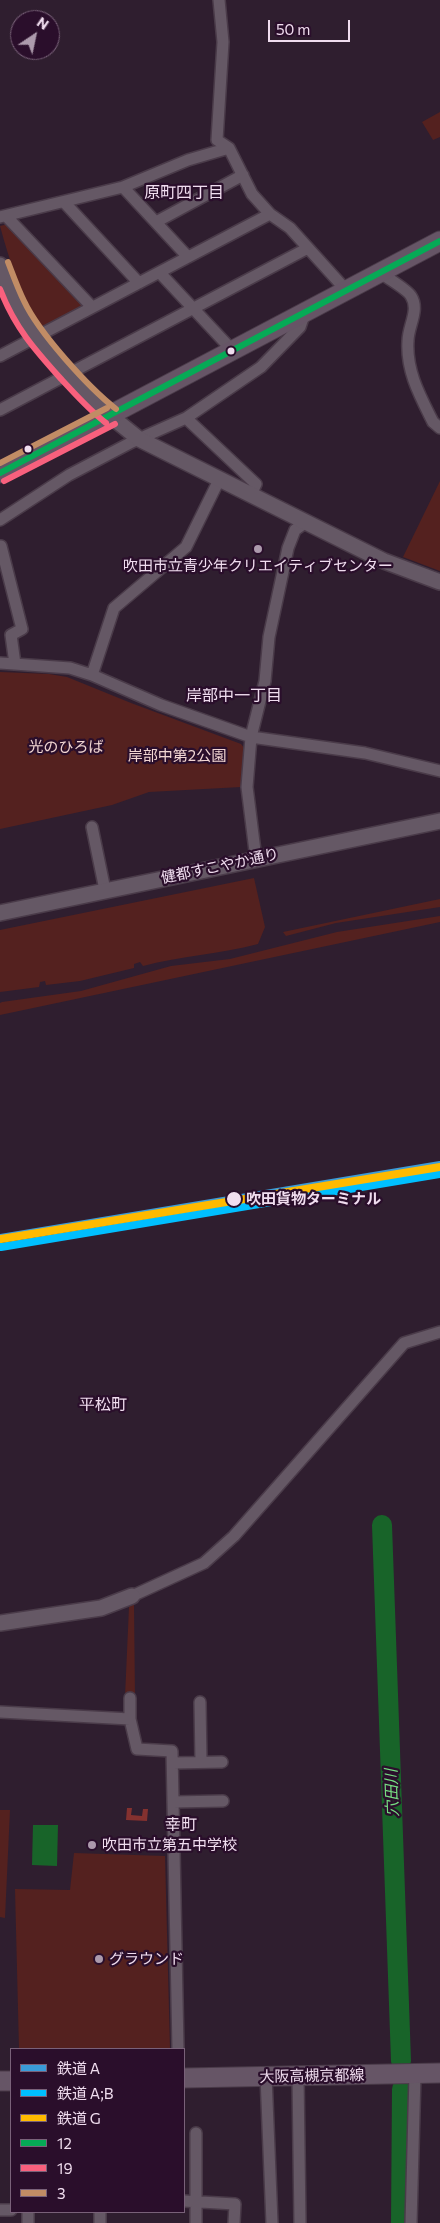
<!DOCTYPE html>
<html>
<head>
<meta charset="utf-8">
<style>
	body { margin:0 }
	#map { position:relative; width:440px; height:2223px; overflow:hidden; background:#2f1e2f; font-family:Commissioner,"Noto Sans JP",sans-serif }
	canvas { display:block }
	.legend { position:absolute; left:10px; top:2048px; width:175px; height:165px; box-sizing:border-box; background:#2a0e2b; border:1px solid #796179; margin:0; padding:6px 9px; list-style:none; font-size:15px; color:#f0ddef }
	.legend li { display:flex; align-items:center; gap:10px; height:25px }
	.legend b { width:25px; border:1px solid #796179 }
	.north { position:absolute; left:10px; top:10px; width:50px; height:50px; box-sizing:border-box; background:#2a0e2b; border:1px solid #796179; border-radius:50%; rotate:34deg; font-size:14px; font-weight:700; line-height:20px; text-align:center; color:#f0ddef }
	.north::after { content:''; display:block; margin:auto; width:18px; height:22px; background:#ac9aac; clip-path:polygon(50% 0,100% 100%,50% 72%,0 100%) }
	.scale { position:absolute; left:268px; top:20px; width:82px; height:22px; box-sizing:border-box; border:2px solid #f0ddef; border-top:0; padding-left:6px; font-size:15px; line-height:18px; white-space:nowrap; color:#f0ddef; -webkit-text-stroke:4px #2a0e2b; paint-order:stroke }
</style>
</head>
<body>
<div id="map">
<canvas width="440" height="2223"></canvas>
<ul class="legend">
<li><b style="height:6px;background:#3a9bd9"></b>鉄道 A</li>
<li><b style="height:6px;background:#00bfff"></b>鉄道 A;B</li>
<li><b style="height:6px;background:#ffba00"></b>鉄道 G</li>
<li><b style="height:6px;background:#06aa56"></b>12</li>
<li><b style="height:6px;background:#f8607d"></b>19</li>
<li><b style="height:6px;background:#c18c65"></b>3</li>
</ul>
<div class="north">N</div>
<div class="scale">50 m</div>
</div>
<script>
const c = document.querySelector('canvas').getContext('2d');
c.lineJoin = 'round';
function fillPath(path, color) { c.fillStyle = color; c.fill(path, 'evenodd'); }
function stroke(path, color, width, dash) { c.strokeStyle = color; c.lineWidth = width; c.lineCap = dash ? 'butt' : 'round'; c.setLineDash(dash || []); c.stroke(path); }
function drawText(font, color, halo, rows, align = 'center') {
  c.font = font + ' Commissioner,"Noto Sans JP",sans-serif'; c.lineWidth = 4.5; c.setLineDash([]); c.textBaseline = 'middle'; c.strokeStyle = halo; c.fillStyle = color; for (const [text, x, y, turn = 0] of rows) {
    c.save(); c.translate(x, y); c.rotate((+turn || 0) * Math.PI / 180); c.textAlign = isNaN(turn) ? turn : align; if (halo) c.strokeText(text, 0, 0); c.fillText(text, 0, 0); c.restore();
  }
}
fillPath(new Path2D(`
	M 440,112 L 440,137 L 433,140 L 422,122 Z
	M 8,224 L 83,303 L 82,307 L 41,328 C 21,295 10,263 0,226 Z
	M 440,481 L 440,571 L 403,557 Z
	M 0,672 L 49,674 L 67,677 L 131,703 L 241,744 L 245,749 L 241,787 L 149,792 L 112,805 L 0,829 Z
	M 254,878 L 265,927 L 258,944 C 220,954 181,956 143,966 L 140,962 L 134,964 L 134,968 L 80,981 L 46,985 L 45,981 L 40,982 L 39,987 L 0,992 L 0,930 Z
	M 440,899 L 440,907 L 336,923 L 286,936 L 283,932 Z
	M 440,916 L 440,922 L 0,1015 L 0,1003 L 2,1002 L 81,991 L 171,966 L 230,959 L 337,932 Z
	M 134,1604 L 135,1698 L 125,1697 L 129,1607 Z
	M 0,1810 L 10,1810 L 5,1918 L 0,1917 Z
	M 74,1853 L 165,1856 L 170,2049 L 19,2049 L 15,1889 L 70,1890 Z`), '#54211f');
fillPath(new Path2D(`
	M 127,1808 L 132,1808 L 131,1815 L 142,1816 L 143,1809 L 148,1809 L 147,1821 L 126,1820 Z`), '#84312f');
fillPath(new Path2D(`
	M 33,1825 L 58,1825 L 57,1866 L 32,1865 Z`), '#186429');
stroke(new Path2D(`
	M 382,1525 L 401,2061
	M 401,2223 L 402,2089`), '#186429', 20);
const minor = new Path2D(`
	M 219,0 L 223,42 L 217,140 L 229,148 L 252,194 L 270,214 L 290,228 L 346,290
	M 123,187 L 188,257
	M 64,202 L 139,283
	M 6,216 L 92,307
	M 0,217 L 123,187 L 188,160 L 229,148
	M 156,222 L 243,175
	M 380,272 C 388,279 407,289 411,296 C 420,310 408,326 408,341 C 406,371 420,396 433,422 L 440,428
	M 160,273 L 233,351
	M 0,356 L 270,214
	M 0,410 L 308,248
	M 186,418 L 256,484 L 251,495
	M 0,520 L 69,475 L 132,442 L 186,418 L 261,367 L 300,327 L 305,312
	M 1,546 L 22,629 L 11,635 L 15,664
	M 0,663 L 70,668 L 92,675 L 161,705 L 251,737 L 365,753 L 440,771
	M 92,675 L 114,608 L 186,547 L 219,480
	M 92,827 L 105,890
	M 256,859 L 247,787 L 251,737 L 265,681 L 269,637 L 288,548 L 295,530 L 306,522
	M 132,1596 L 204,1563 L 234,1536 L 404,1343 L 440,1332
	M 200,1702 L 201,1762
	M 0,1712 L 130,1719 L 137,1749 L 172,1751 L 178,2049
	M 130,1719 L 130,1698
	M 173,1763 L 222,1762
	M 173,1802 L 223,1801
	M 266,2076 L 272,2223
	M 298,2076 L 300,2223
	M 196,2133 L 196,2223
	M 184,2201 L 235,2204 L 234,2223
	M 0,2210 L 11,2210
	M 28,2212 L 28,2223
	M 100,2212 L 100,2223
	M 411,2223 L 415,2074`);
const tertiary = new Path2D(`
	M 0,265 L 16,306 L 35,337 L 98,406 L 139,439 L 384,561 L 440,582
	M 0,913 L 440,821
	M 0,1623 L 101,1608 L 132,1596`);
const primary = new Path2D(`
	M 0,473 L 440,241
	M 184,2078 L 440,2073
	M 0,2081 L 11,2081`);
stroke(minor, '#4a3b49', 14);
stroke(tertiary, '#4a3b49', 18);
stroke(primary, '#4a3b49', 21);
stroke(minor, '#655865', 11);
stroke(tertiary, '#655865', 15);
stroke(primary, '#656', 19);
stroke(new Path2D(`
	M 0,473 L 440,241`), '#06aa56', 6);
stroke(new Path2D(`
	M 0,289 C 15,328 35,350 62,380 C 76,395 89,410 106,423
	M 4,481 L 115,424`), '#f8607d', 6);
stroke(new Path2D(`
	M 8,262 C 13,275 18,289 24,301 C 39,333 88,387 116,409
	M 0,463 L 107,408`), '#c18c65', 6);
stroke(new Path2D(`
	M 0,1238 L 440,1165`), '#3a9bd9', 8);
stroke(new Path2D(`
	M 1,1247 L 440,1174`), '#00bfff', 8);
stroke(new Path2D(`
	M 1,1239 L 440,1167`), '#ffba00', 8);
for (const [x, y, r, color] of [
	[231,351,4.5,"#f0ddef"],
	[28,449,4.5,"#f0ddef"],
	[258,549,5,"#ac9aac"],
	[234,1199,8,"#f0ddef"],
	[92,1845,5,"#ac9aac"],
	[99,1959,5,"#ac9aac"]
]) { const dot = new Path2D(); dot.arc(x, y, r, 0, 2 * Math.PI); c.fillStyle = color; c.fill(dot); stroke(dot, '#2a0e2b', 2); }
drawText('15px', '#f0ddef', '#2a0e2b', [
	["吹田市立青少年クリエイティブセンター",258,566,"center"],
	["吹田市立第五中学校",102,1845],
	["グラウンド",109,1959]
], 'left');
drawText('15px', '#f1d5d2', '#2a0e2b', [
	["光のひろば",66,747],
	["岸部中第2公園",177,756]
]);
drawText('15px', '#f0ddef', '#2a0e2b', [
	["健都すこやか通り",220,866,-12],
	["大阪高槻京都線",312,2076,-1]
]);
drawText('bold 15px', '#f0ddef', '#2a0e2b', [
	["吹田貨物ターミナル",246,1199]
], 'left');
drawText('16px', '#f0ddef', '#2a0e2b', [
	["原町四丁目",184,193],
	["岸部中一丁目",234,696],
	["平松町",103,1405],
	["幸町",181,1825]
]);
drawText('italic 16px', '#76dc82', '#2a0e2b', [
	["穴田川",392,1793,-92]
]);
</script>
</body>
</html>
